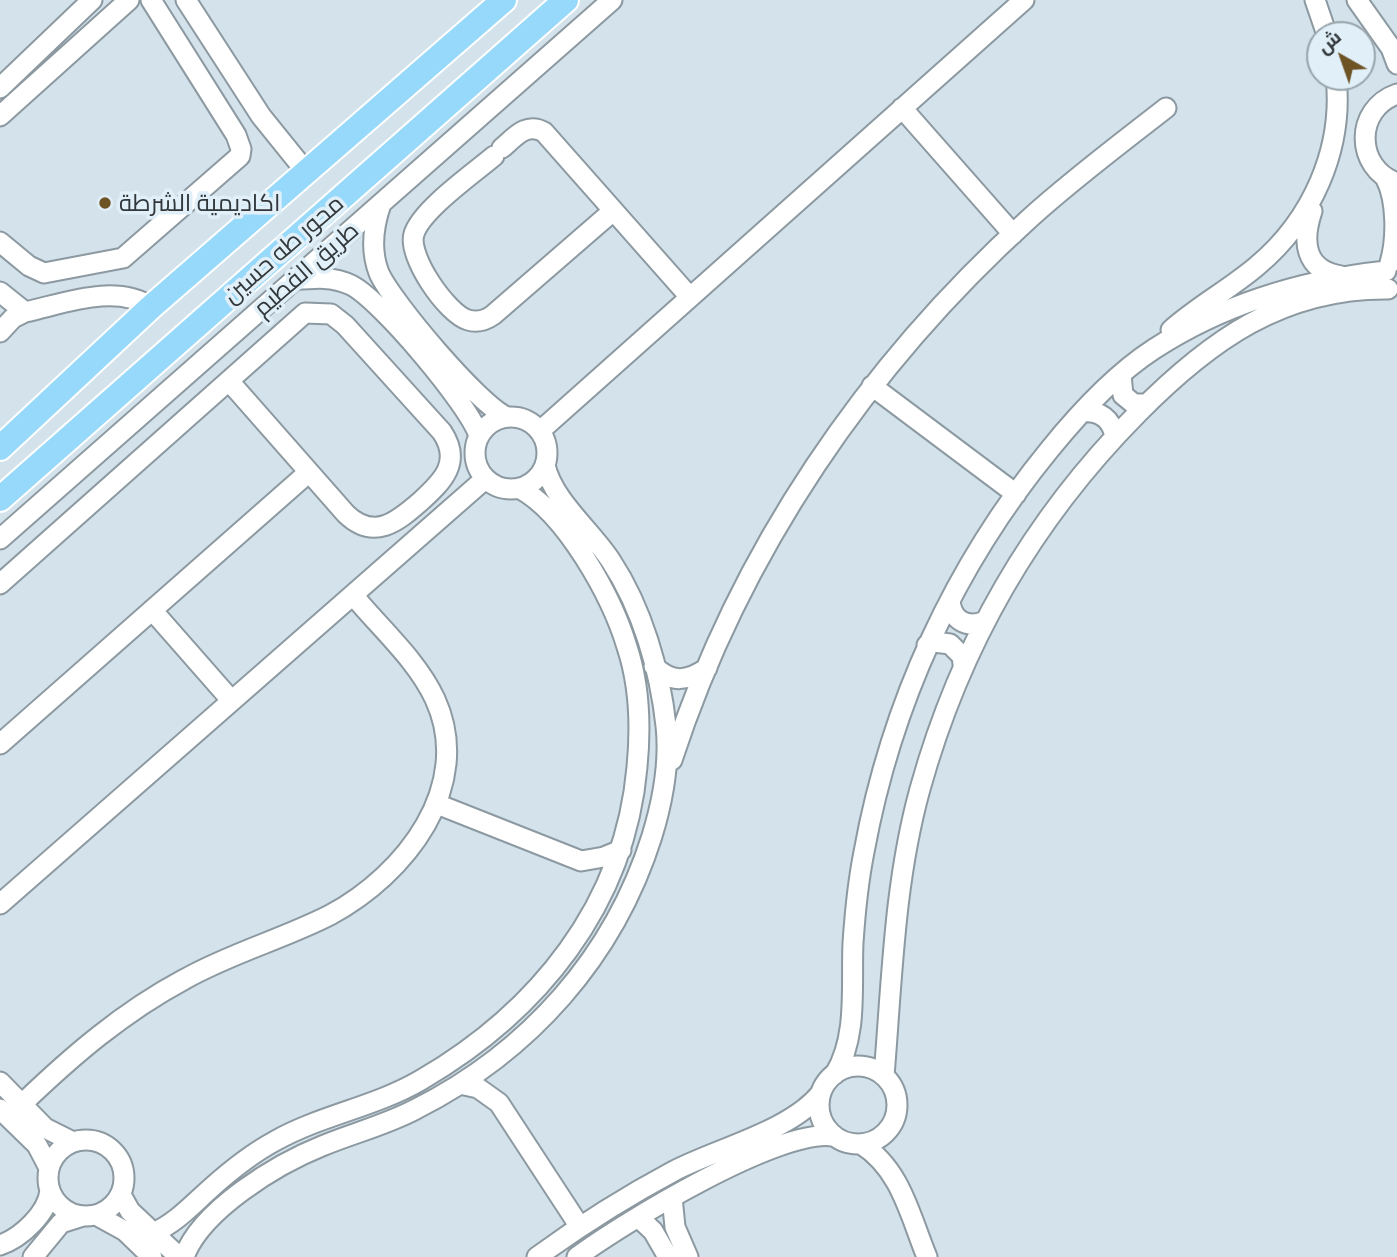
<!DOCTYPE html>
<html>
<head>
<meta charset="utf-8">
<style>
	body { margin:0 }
	#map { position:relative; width:1397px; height:1257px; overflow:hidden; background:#d3e2eb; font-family:Ubuntu,Cairo,sans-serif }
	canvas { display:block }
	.north { position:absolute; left:1306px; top:21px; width:70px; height:70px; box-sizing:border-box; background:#e0eff8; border:2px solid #9aa5ac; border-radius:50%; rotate:320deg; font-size:19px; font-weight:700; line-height:28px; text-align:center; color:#31373a }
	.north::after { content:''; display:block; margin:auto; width:24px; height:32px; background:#6e5325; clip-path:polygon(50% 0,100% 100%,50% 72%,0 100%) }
</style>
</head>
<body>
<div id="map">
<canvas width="1397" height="1257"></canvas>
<div class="north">ش</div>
</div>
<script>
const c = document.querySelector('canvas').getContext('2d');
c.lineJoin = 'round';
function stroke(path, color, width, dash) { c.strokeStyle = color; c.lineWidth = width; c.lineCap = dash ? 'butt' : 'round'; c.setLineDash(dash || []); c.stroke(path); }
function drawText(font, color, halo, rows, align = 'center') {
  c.font = font + ' Ubuntu,Cairo,sans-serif'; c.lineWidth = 7; c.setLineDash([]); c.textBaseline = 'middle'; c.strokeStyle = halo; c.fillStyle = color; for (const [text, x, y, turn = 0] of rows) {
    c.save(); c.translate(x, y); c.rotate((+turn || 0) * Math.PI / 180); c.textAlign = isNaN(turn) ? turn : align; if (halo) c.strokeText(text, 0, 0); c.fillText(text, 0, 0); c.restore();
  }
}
const minor = new Path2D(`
	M 186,0 L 261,116 L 307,173
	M 1315,0 L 1327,35
	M 1357,0 L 1391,48 L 1397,64
	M 0,88 L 92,0
	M 1397,94 C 1354,109 1355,168 1397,183
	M 902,108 L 1013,234
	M 0,116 L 129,0
	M 502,148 C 515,137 526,122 544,132 L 689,296
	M 494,156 C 474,173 421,210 414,234 C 407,256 447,314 468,320 C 478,323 486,320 493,315 L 613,211
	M 1386,179 C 1397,201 1397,239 1390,263
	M 381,204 C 373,227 370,250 379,273 C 392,302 479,405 507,417
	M 1312,211 C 1302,241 1304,270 1341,276
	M 0,242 L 29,266 L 44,273 L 123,258 L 240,156 L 241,149 L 236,135 L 151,0
	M 293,280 C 314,278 333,276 351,285 C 380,299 470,406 479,436
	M 0,292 L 25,312
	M 1171,330 C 1198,306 1230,289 1257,266 C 1312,220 1344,149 1336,77
	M 0,332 L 13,318 L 25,312 C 63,304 115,283 151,307
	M 1121,375 L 1123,395 L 1134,404 L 1147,404
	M 872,386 L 1016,494
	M 1082,412 C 1100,410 1112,419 1115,437
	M475 453a36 36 0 1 1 72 0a36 36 0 1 1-72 0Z
	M 540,431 L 1024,0
	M 0,539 L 612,0
	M 0,584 L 305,313 L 331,314 L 345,325 L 442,432 C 462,462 443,481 421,501 C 397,522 374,541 346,514 L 229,381
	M 950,601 C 952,620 966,628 983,622
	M 152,610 L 231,700
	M 927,645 L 934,642 L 950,644 L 962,656 L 963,664
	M 654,666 C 672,684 688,681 707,668
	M 0,744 L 309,472
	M 672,760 C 740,551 867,365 1030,218 C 1073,179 1120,144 1166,108
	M 437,804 L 581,861 L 604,857 L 621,850
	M 0,904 L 485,479
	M819 1105a39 39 0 1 1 78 0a39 39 0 1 1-78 0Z
	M 835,1074 C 858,1036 851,986 853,943 C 855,913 858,882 864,852 C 891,704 954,566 1050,449 C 1080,412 1114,375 1154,349 C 1225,303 1303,280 1386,271
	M 884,1076 C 892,980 894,883 920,789 C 960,645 1032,520 1137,414 C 1209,341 1282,288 1388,289
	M 0,1082 L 45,1128 L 73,1142
	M 460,1084 L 478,1088 L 499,1103 L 580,1227
	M 22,1104 C 72,1056 123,1012 185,979 C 231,953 283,939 330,915 C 405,875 475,786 435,699 C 417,660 380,628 353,595
	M 0,1109 L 37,1145 L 49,1168
	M48 1178a38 38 0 1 1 76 0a38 38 0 1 1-76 0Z
	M 861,1144 C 901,1169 910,1216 927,1257
	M 121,1195 L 130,1211 L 179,1257
	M 672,1197 L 675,1227 L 688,1257
	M 96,1215 L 125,1231 L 152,1257
	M 638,1217 L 653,1231 L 668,1257
	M 153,1233 C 176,1223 193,1204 211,1188 C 231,1170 251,1154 275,1141 C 321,1115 375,1107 421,1080 C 538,1012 625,905 637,767 C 641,726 640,686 627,647 C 612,597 566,513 519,488
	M 0,1245 C 21,1238 48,1213 50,1190
	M 33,1257 L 61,1223 L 83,1216
	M 184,1257 C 201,1210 277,1164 322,1146 C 353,1133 386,1125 416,1109 C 529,1052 614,957 652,836 C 663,800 670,763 666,726 C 660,670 642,608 611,561 C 592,531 553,501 545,465
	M 537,1257 C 581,1225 627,1196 674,1171 C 718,1148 791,1131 821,1093
	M 577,1257 C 623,1223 779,1128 833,1136`);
const major = new Path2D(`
	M 0,448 L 151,307 L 504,0
	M 0,499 L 566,0`);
stroke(minor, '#8c99a1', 23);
stroke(major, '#fff', 28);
stroke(minor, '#fff', 19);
stroke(major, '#97d9fa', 24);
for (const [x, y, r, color] of [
	[105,203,7,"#6e5325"]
]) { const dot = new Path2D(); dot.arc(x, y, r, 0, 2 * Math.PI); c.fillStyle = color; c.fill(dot); stroke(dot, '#e0eff8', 2.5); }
drawText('24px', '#31373a', '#e0eff8', [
	["اكاديمية الشرطة",119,203]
], 'left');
drawText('24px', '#31373a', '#e0eff8', [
	["محور طه حسين",283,249,-41],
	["طريق الفطيم",306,269,-41]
]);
</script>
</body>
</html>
